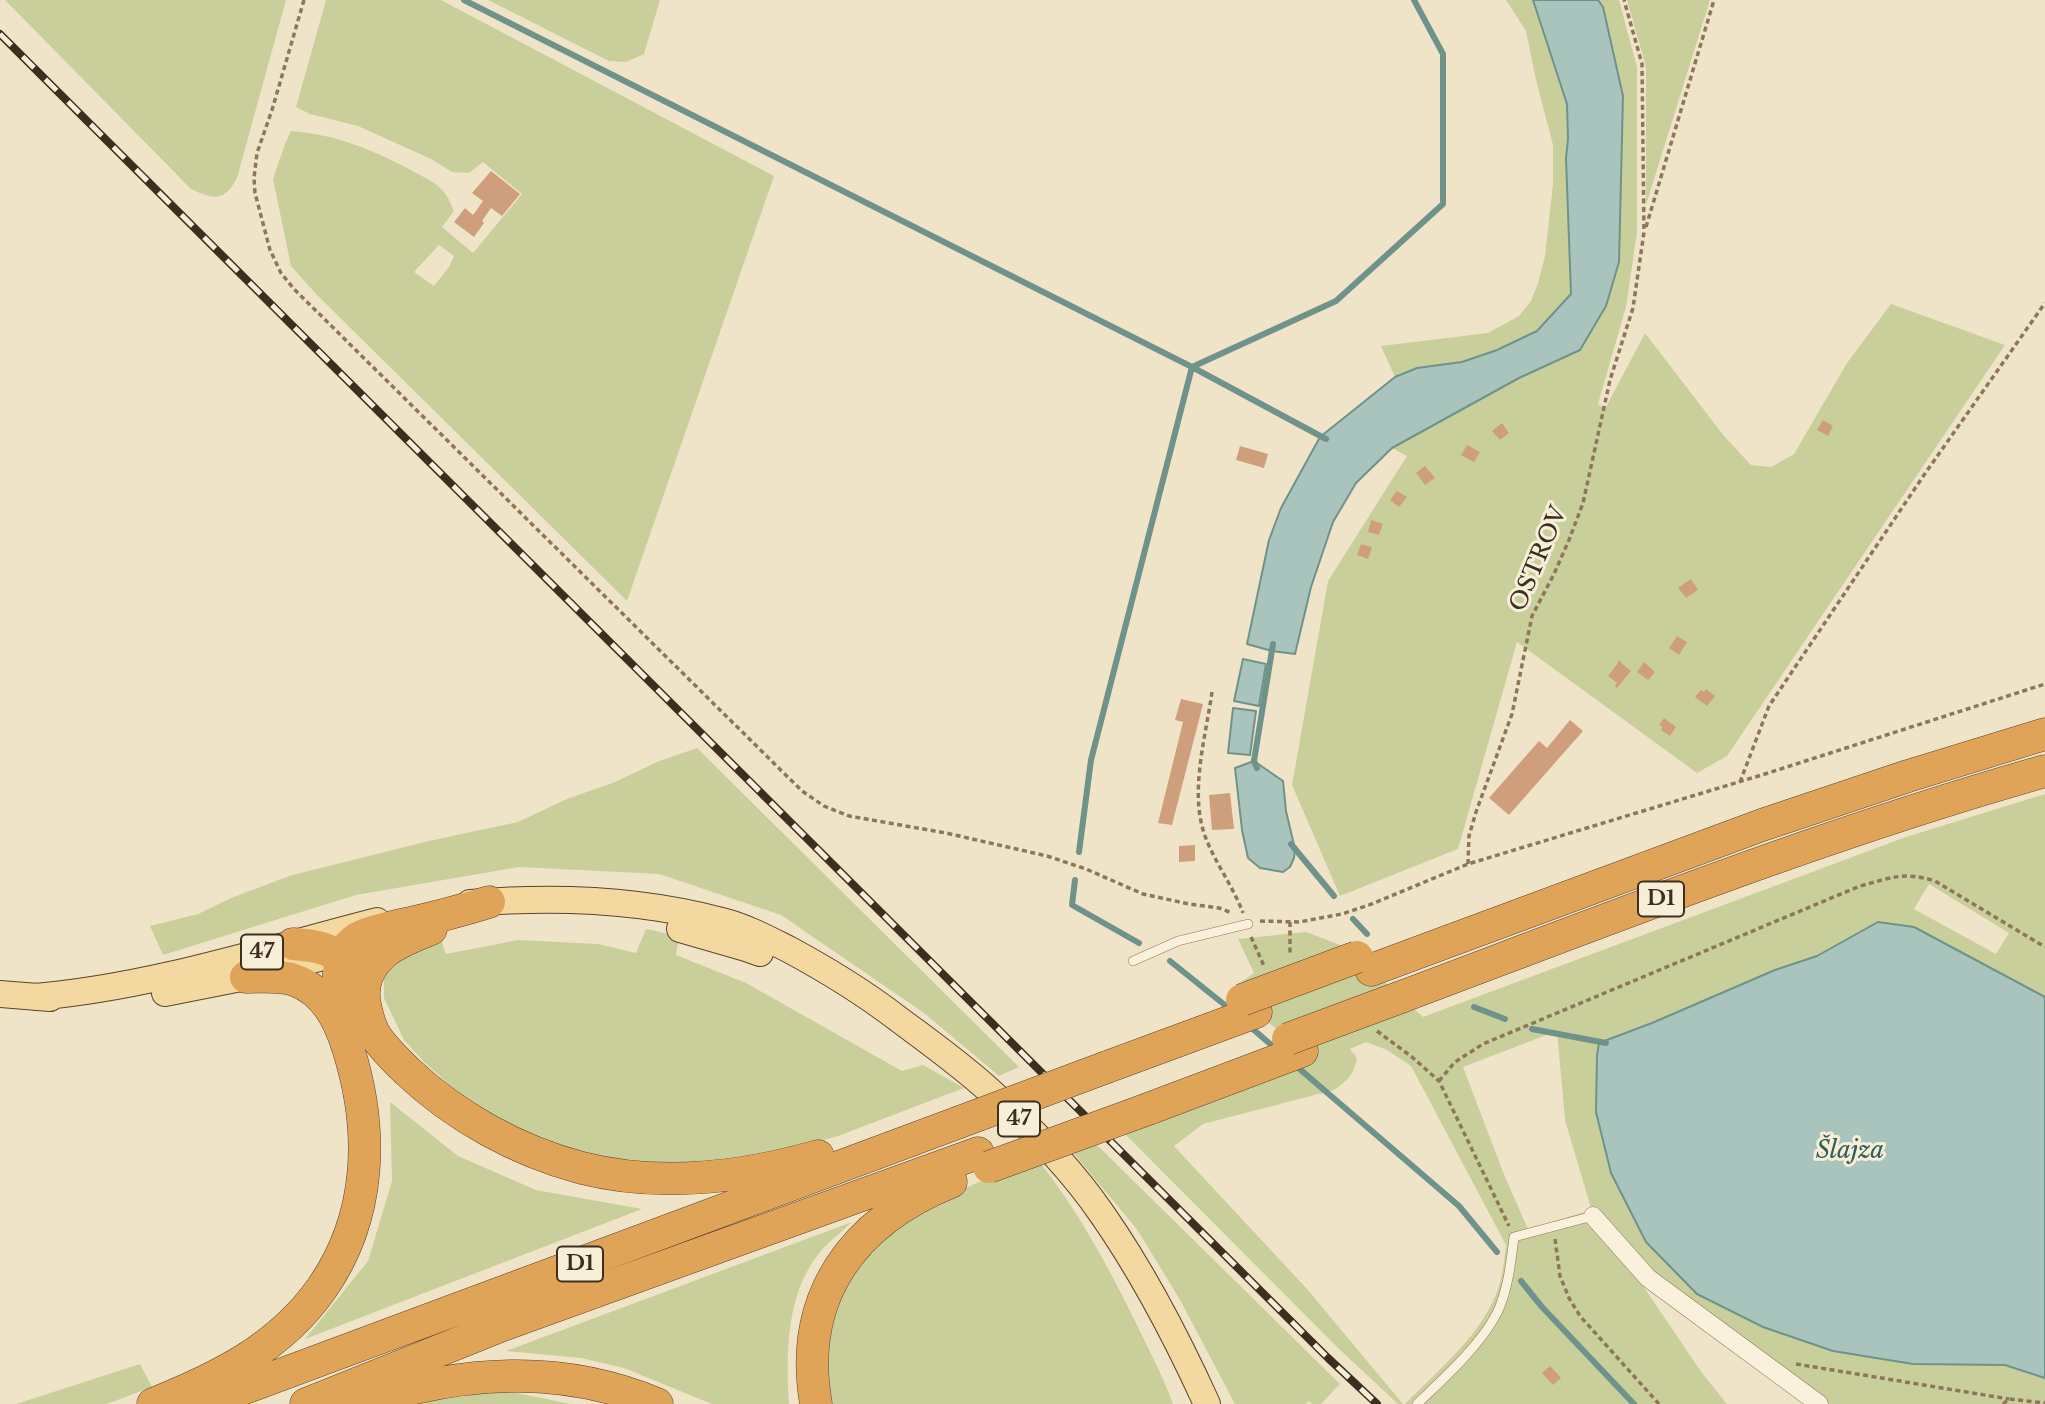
<!DOCTYPE html>
<html>
<head>
<meta charset="utf-8">
<style>
	body { margin:0 }
	canvas { display:block; background:#f0e4c8 }
</style>
</head>
<body>
<canvas width="2045" height="1404"></canvas>
<script>
const c = document.querySelector('canvas').getContext('2d');
c.lineJoin = 'round';
function fillPath(path, color) { c.fillStyle = color; c.fill(path, 'evenodd'); }
function stroke(path, color, width, dash) { c.strokeStyle = color; c.lineWidth = width; c.lineCap = dash ? 'butt' : 'round'; c.setLineDash(dash || []); c.stroke(path); }
function drawText(font, color, halo, rows, align = 'center') {
  c.font = font + ' "Libre Baskerville",serif'; c.lineWidth = 6; c.setLineDash([]); c.textBaseline = 'middle'; c.strokeStyle = halo; c.fillStyle = color; for (const [text, x, y, turn = 0] of rows) {
    c.save(); c.translate(x, y); c.rotate((+turn || 0) * Math.PI / 180); c.textAlign = isNaN(turn) ? turn : align; if (halo) c.strokeText(text, 0, 0); c.fillText(text, 0, 0); c.restore();
  }
}
fillPath(new Path2D(`
	M 5,0 L 286,0 L 237,178 C 224,202 214,200 191,189 Z
	M 326,0 L 441,0 L 774,176 L 627,601 L 316,294 L 291,266 L 273,179 L 285,144 L 291,131 C 334,134 371,149 409,169 C 421,176 435,181 444,192 C 449,198 451,205 454,211 L 442,227 L 473,253 L 522,194 L 483,162 L 469,173 L 452,172 L 431,159 L 358,126 L 310,114 L 296,107 ZM 439,245 L 454,256 L 449,267 L 434,286 L 414,272 Z
	M 488,0 L 660,0 L 644,54 L 626,62 L 609,61 Z
	M 1506,0 L 1533,0 L 1567,104 L 1568,139 L 1566,158 L 1571,294 L 1537,331 L 1497,350 L 1462,362 L 1417,368 L 1395,377 L 1381,346 L 1488,333 L 1519,316 L 1531,301 L 1538,283 L 1545,256 L 1553,184 L 1553,145 L 1536,80 L 1526,31 Z
	M 1598,0 L 1619,0 L 1637,67 L 1637,232 L 1626,307 L 1598,404 L 1605,409 L 1645,333 L 1724,436 L 1751,465 L 1771,467 L 1794,454 L 1847,363 L 1891,304 L 2005,345 L 1727,756 L 1697,773 L 1517,642 L 1458,849 L 1340,896 L 1292,785 L 1328,581 L 1407,456 L 1392,448 L 1519,378 L 1580,350 L 1620,157 L 1623,96 L 1603,8 Z
	M 1627,0 L 1710,0 L 1646,205 L 1646,67 Z
	M 697,748 L 1019,1067 L 999,1076 L 924,1013 L 781,915 L 659,874 L 519,867 L 356,895 L 163,955 L 150,926 L 198,914 L 231,898 L 292,875 L 429,841 L 518,822 L 567,799 L 615,782 L 657,762 Z
	M 2045,794 L 2045,997 L 1991,967 L 1878,922 L 1817,956 L 1775,970 L 1652,1023 L 1600,1043 L 1597,1055 L 1596,1112 L 1611,1173 L 1645,1242 L 1697,1294 L 1763,1327 L 1833,1351 L 1913,1364 L 2005,1365 L 2045,1378 L 2045,1404 L 1805,1404 L 1641,1283 L 1702,1373 L 1727,1404 L 1405,1404 C 1438,1370 1482,1335 1498,1289 C 1503,1274 1504,1260 1506,1245 L 1411,1066 L 1387,1050 L 1366,1042 L 1350,1049 L 1357,1058 C 1354,1075 1347,1081 1334,1090 L 1203,1124 L 1174,1146 L 1308,1290 L 1403,1404 L 1398,1404 L 1338,1348 L 1123,1132 L 1311,1058 L 1230,990 L 1254,973 L 1238,939 L 1306,932 L 1346,947 L 1423,1017 L 1906,837 ZM 1929,884 L 2009,933 L 1996,954 L 1914,909 ZM 1557,1031 L 1565,1120 L 1591,1208 L 1588,1211 L 1528,1229 L 1505,1177 L 1463,1067 Z
	M 646,929 L 679,936 L 676,955 L 746,983 L 902,1071 L 923,1065 L 964,1088 L 838,1136 L 744,1163 L 659,1166 L 569,1151 L 485,1116 L 424,1062 L 404,1040 L 384,998 L 384,977 L 397,960 L 441,940 L 446,954 L 518,940 L 598,944 L 636,953 Z
	M 390,1102 L 458,1156 L 536,1190 L 642,1209 L 305,1339 L 368,1261 L 392,1181 Z
	M 1096,1144 L 1340,1384 L 1321,1404 L 1312,1404 L 1309,1401 L 1306,1404 L 1235,1404 L 1179,1298 L 1136,1228 L 1074,1154 Z
	M 1039,1161 C 1078,1211 1107,1264 1135,1321 C 1148,1348 1163,1376 1173,1404 L 826,1404 L 830,1306 L 870,1246 L 931,1203 L 981,1181 Z
	M 852,1222 C 841,1233 826,1243 817,1256 C 786,1296 786,1356 789,1404 L 712,1404 L 624,1368 L 581,1358 L 506,1351 Z
	M 140,1364 L 152,1387 L 107,1404 L 16,1404 Z
	M 502,1390 L 571,1404 L 412,1404 Z`), '#c9cf9b');
const water = new Path2D(`
	M 1533,0 L 1598,0 L 1603,7 L 1623,96 L 1619,262 L 1606,306 L 1580,350 L 1519,378 L 1392,448 L 1356,483 L 1333,522 L 1311,587 L 1295,654 L 1272,651 L 1247,644 L 1269,540 L 1281,508 L 1320,437 L 1395,377 L 1417,368 L 1462,362 L 1497,350 L 1537,331 L 1571,294 L 1566,158 L 1568,139 L 1567,104 Z
	M 1243,659 L 1266,664 L 1259,706 L 1234,701 Z
	M 1233,708 L 1256,711 L 1250,755 L 1228,753 Z
	M 1254,761 L 1283,781 L 1286,811 L 1295,849 L 1294,858 L 1290,867 L 1283,872 L 1260,868 L 1248,858 L 1242,830 L 1235,768 Z
	M 1878,922 L 1914,927 L 2045,997 L 2045,1378 L 2005,1365 L 1913,1364 L 1833,1351 L 1763,1327 L 1697,1294 L 1646,1242 L 1611,1173 L 1596,1112 L 1597,1055 L 1599,1043 L 1652,1023 L 1775,970 L 1817,956 Z`);
fillPath(water, '#a9c4bc');
stroke(water, '#6f938a', 2);
stroke(new Path2D(`
	M 464,0 L 1192,367 L 1326,439
	M 1257,768 L 1254,761 L 1273,644
	M 1291,844 L 1334,896
	M 1079,852 L 1091,760 L 1192,367 L 1336,301 L 1443,204 L 1443,54 L 1414,0
	M 1075,880 L 1072,905 L 1139,943
	M 1353,919 L 1367,934
	M 1170,961 L 1231,1010
	M 1474,1007 L 1505,1019
	M 1247,1024 L 1276,1049
	M 1532,1029 L 1606,1043
	M 1295,1065 L 1459,1206 L 1497,1252
	M 1521,1281 L 1542,1307 L 1634,1404`), '#6f938a', 6);
fillPath(new Path2D(`
	M 491,171 L 520,194 L 502,216 L 491,208 L 482,221 L 484,223 L 474,237 L 454,222 L 465,208 L 473,215 L 483,201 L 472,193 Z
	M 1823,420 L 1833,426 L 1828,436 L 1817,430 Z
	M 1502,423 L 1509,433 L 1500,440 L 1492,431 Z
	M 1467,445 L 1480,452 L 1474,462 L 1461,455 Z
	M 1240,446 L 1268,454 L 1264,468 L 1236,460 Z
	M 1425,466 L 1435,478 L 1425,485 L 1416,473 Z
	M 1397,491 L 1407,497 L 1399,507 L 1390,500 Z
	M 1371,520 L 1383,524 L 1379,535 L 1368,532 Z
	M 1361,544 L 1372,547 L 1368,559 L 1357,555 Z
	M 1691,579 L 1698,590 L 1686,598 L 1678,588 Z
	M 1677,636 L 1687,642 L 1679,655 L 1669,648 Z
	M 1618,661 L 1621,661 L 1621,663 L 1631,671 L 1617,688 L 1615,686 L 1617,683 L 1608,676 L 1618,663 Z
	M 1644,662 L 1655,672 L 1648,680 L 1637,672 Z
	M 1706,689 L 1715,696 L 1707,706 L 1695,697 L 1701,690 L 1704,692 Z
	M 1181,699 L 1203,704 L 1172,825 L 1158,823 L 1183,722 L 1175,720 Z
	M 1664,718 L 1676,727 L 1670,736 L 1661,730 L 1663,727 L 1659,725 Z
	M 1570,720 L 1583,731 L 1509,815 L 1489,798 L 1539,741 L 1547,748 Z
	M 1230,793 L 1234,829 L 1212,830 L 1209,795 Z
	M 1195,845 L 1195,861 L 1179,862 L 1179,846 Z
	M 1550,1366 L 1561,1378 L 1553,1385 L 1542,1373 Z`), '#cf9f7d');
const lane = new Path2D(`
	M 1133,961 L 1178,941 L 1248,924
	M 1417,1404 C 1444,1378 1480,1346 1497,1313 C 1508,1290 1511,1262 1514,1237 L 1593,1216`);
const street = new Path2D(`
	M 1593,1216 L 1648,1278 L 1819,1404`);
const primary = new Path2D(`
	M 470,903 C 554,896 640,899 722,921 C 746,927 768,939 790,950 C 827,970 863,992 897,1018 C 929,1042 963,1066 992,1093 C 1032,1129 1072,1170 1102,1214 C 1144,1274 1177,1338 1207,1404
	M 680,929 L 746,948 L 760,953
	M 165,993 L 246,977 L 339,953
	M 0,994 L 50,998
	M 35,997 C 152,987 264,950 377,921`);
const highway = new Path2D(`
	M 431,929 C 414,936 397,942 384,953 C 368,967 361,985 365,1005 C 367,1015 370,1026 375,1035 C 383,1048 396,1060 407,1071 C 456,1117 517,1151 582,1168 C 661,1188 741,1178 818,1156
	M 293,944 C 323,946 338,949 353,978
	M 1371,970 L 1762,825 L 1908,776 L 2045,734
	M 1401,997 C 1614,917 1826,833 2045,771
	M 343,1025 C 338,998 330,950 362,936 C 377,929 394,927 410,923 C 437,917 463,910 489,902
	M 1107,1067 L 1256,1012
	M 1148,1109 L 1302,1051
	M 363,1402 C 461,1371 560,1363 657,1404
	M 153,1404 C 218,1378 280,1348 322,1288 C 372,1216 374,1130 348,1048 C 339,1019 325,991 294,980 C 279,975 261,977 246,977
	M 202,1404 L 957,1123
	M 306,1404 L 503,1325 L 978,1153
	M 816,1404 C 797,1296 854,1221 951,1182`);
stroke(lane, '#8d765c', 10);
stroke(street, '#8d765c', 19);
stroke(primary, '#5b4430', 28);
stroke(highway, '#5b4430', 33);
stroke(new Path2D(`
	M 304,0 L 272,110 L 257,153 L 254,178 L 255,193 L 270,250 L 281,273 L 294,289 L 802,791 L 824,806 L 849,816 L 946,833 L 1047,856 L 1086,869 L 1143,894 L 1189,904 L 1219,908 L 1232,913
	M 1646,227 L 1714,0
	M 1212,692 C 1206,736 1189,792 1205,836 C 1215,863 1233,886 1243,913
	M 1740,782 L 1769,706 L 1924,475 L 2045,303
	M 1468,864 L 1469,836 L 1476,812 L 1512,714 L 1532,616 L 1554,574 L 1569,540 L 1583,503 L 1610,380 L 1633,308 L 1644,232 L 1642,64 L 1624,0
	M 1260,921 L 1299,922 L 1342,914 L 1369,905 L 1468,864 L 1765,774 L 2045,684
	M 1290,922 L 1290,955
	M 1251,937 L 1264,966
	M 1377,1031 L 1412,1057 L 1439,1081 L 1509,1226
	M 1439,1081 L 1455,1062 L 1483,1044 L 1860,886 C 1891,878 1904,871 1935,881 L 2045,947
	M 1555,1239 L 1560,1276 L 1569,1298 L 1580,1316 L 1659,1404
	M 1796,1364 L 2009,1399
	M 2003,1404 L 2009,1399 L 2045,1403`), '#8d765c', 3.5, [5, 3.5]);
stroke(lane, '#faf1dc', 9);
stroke(street, '#faf1dc', 18);
stroke(primary, '#f3d9a0', 26);
stroke(highway, '#e0a458', 32);
const rail = new Path2D(`
	M 0,34 L 1328,1358 L 1377,1404`);
stroke(rail, '#3d2e20', 8);
stroke(rail, '#f7eed8', 5, [16]);
const highwayBridge = new Path2D(`
	M 1242,1000 L 1357,957
	M 1288,1039 L 1401,997
	M 957,1123 L 1107,1067
	M 989,1167 L 1148,1109`);
stroke(highwayBridge, '#5b4430', 33, []);
stroke(highwayBridge, '#e0a458', 32);
for (const [x, y, w] of [
	[1661,899,46],
	[262,952,42],
	[1019,1119,42],
	[580,1264,46]
]) { const box = new Path2D(); box.roundRect(x - w / 2, y - 17.5, w, 35, 5); c.fillStyle = '#f7eed8'; c.fill(box); stroke(box, '#3d2e20', 2); }
drawText('bold 21px', '#3d2e20', null, [
	["D1",1661,899],
	["47",262,952],
	["47",1019,1119],
	["D1",580,1264]
]);
drawText('23px', '#3d2e20', '#f7eed8', [
	["OSTROV",1539,559,-67]
]);
drawText('italic 24px', '#2f5d5a', '#f7eed8', [
	["Šlajza",1850,1151]
]);
</script>
</body>
</html>
